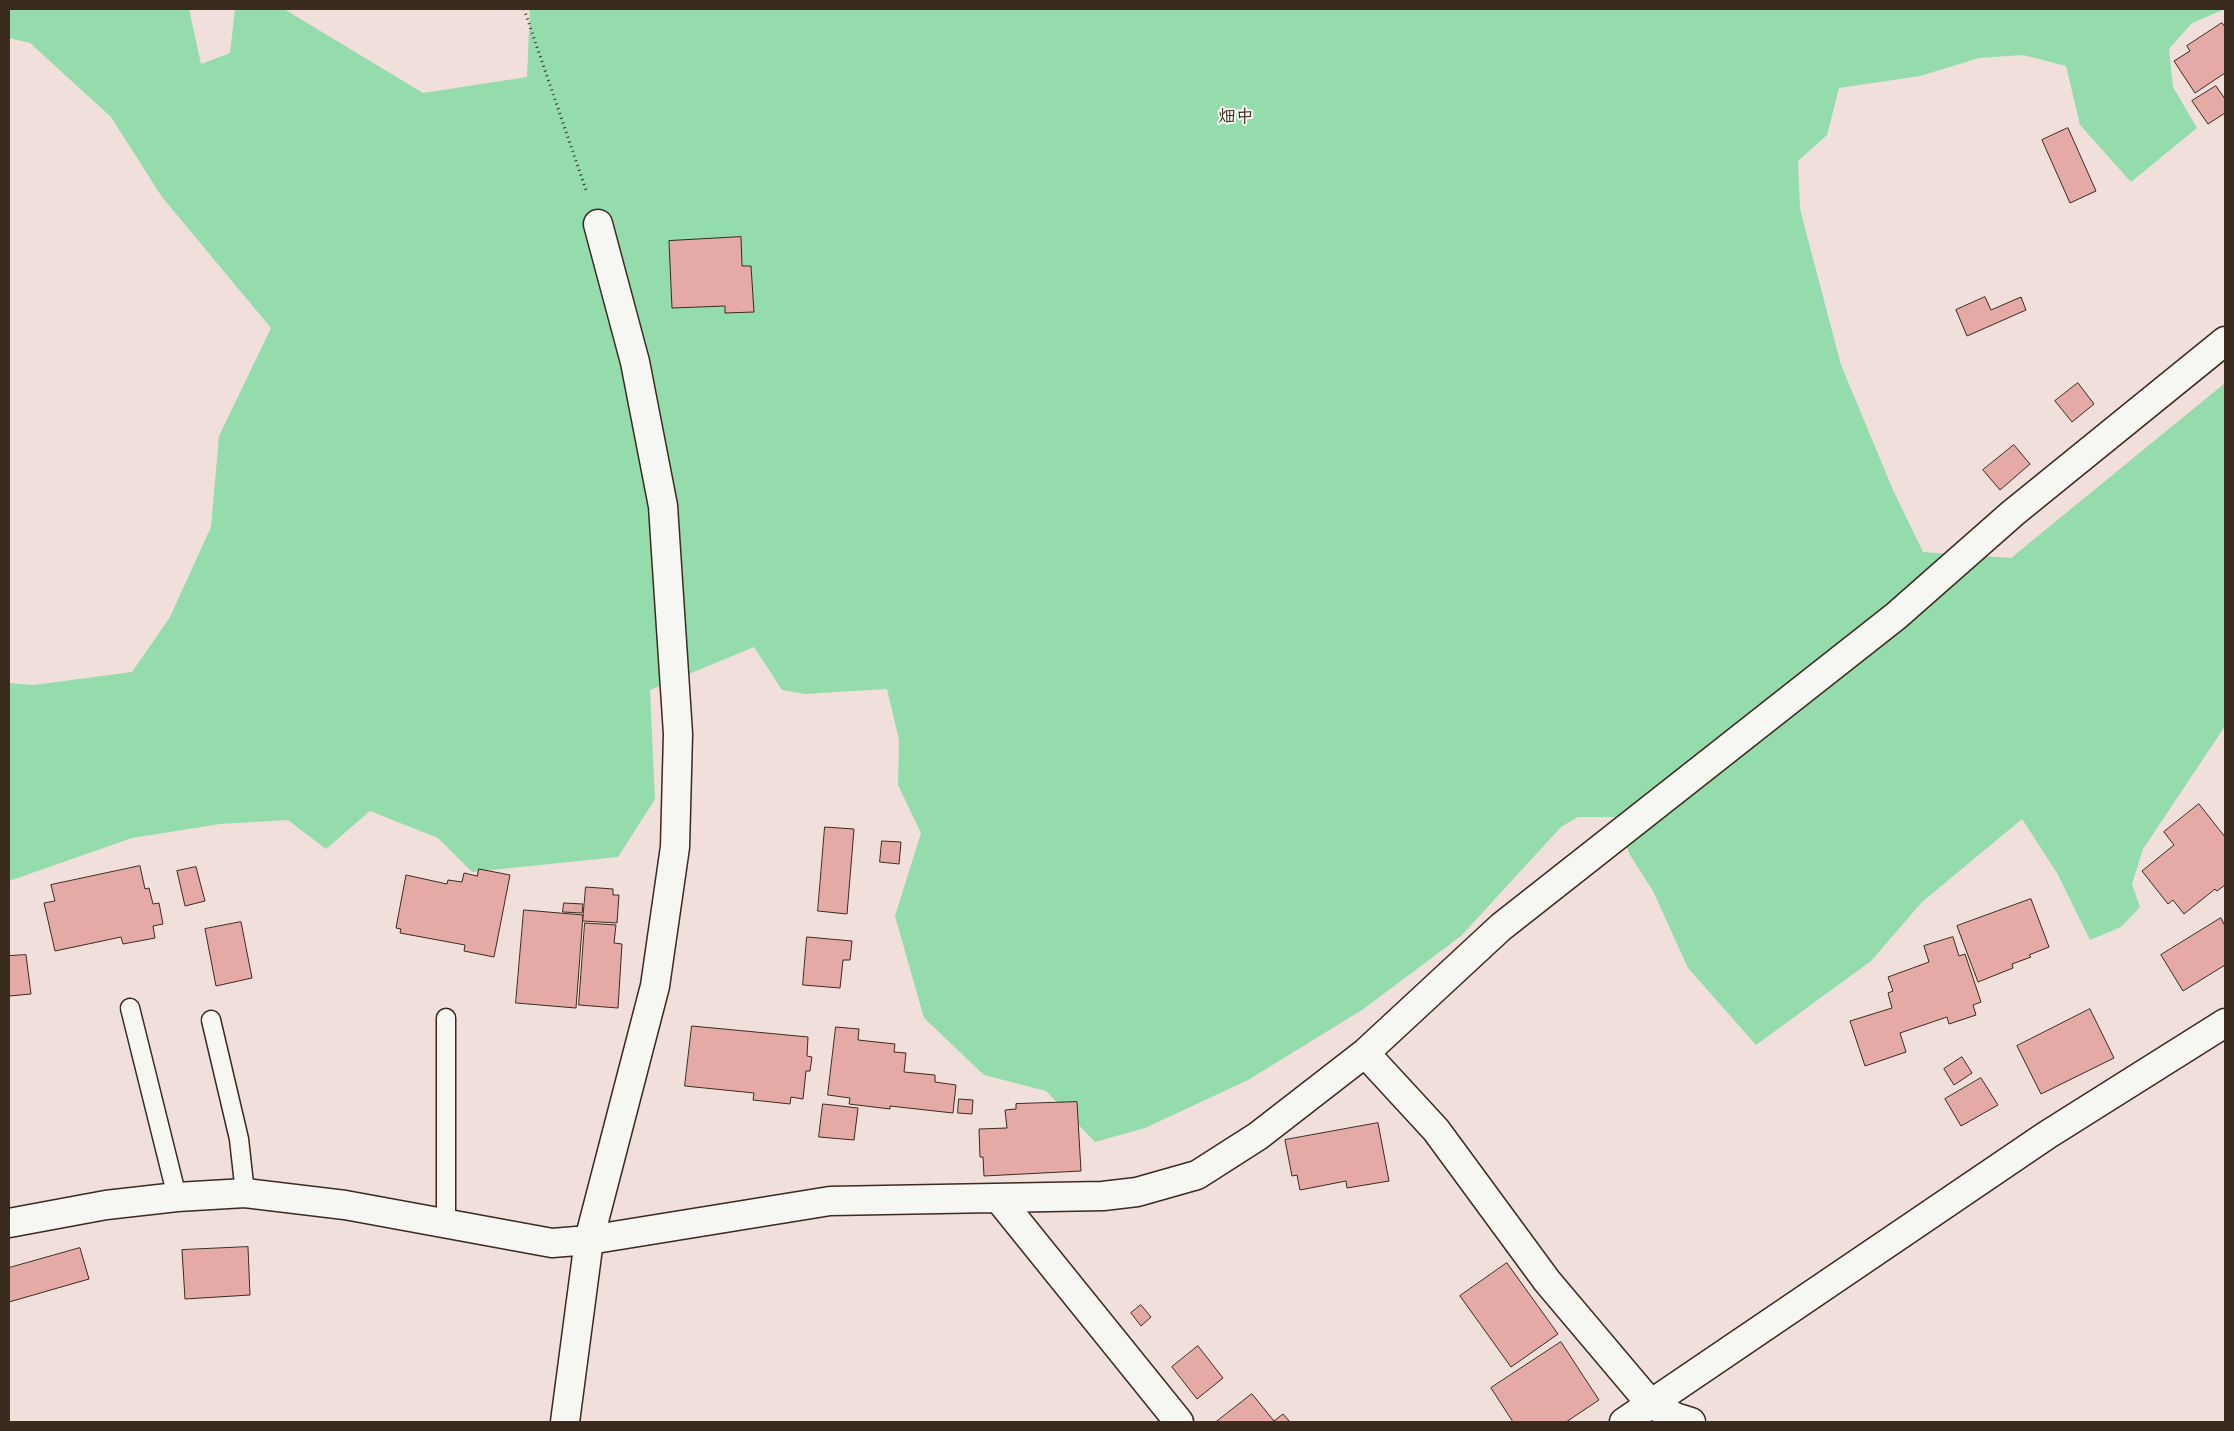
<!DOCTYPE html>
<html>
<head>
<meta charset="utf-8">
<style>
	body { margin:0 }
	#map { position:relative; width:2234px; height:1431px; overflow:hidden; background:#f1dfdb; font-family:"Comic Neue",sans-serif }
	canvas { display:block }
	.frame { position:absolute; inset:0; border:10px solid #3b2a1e; pointer-events:none }
</style>
</head>
<body>
<div id="map">
<canvas width="2234" height="1431"></canvas>
<div class="frame"></div>
</div>
<script>
const c = document.querySelector('canvas').getContext('2d');
c.lineJoin = 'round';
function fillPath(path, color) { c.fillStyle = color; c.fill(path, 'evenodd'); }
function stroke(path, color, width, dash) { c.strokeStyle = color; c.lineWidth = width; c.lineCap = dash ? 'butt' : 'round'; c.setLineDash(dash || []); c.stroke(path); }
function drawText(font, color, halo, rows, align = 'center') {
  c.font = font + ' "Comic Neue","Klee One",sans-serif'; c.lineWidth = 4; c.setLineDash([]); c.textBaseline = 'middle'; c.strokeStyle = halo; c.fillStyle = color; for (const [text, x, y, turn = 0] of rows) {
    c.save(); c.translate(x, y); c.rotate((+turn || 0) * Math.PI / 180); c.textAlign = isNaN(turn) ? turn : align; if (halo) c.strokeText(text, 0, 0); c.fillText(text, 0, 0); c.restore();
  }
}
fillPath(new Path2D(`
	M 9,9 L 189,9 L 201,64 L 230,53 L 235,9 L 284,9 L 423,93 L 527,77 L 530,9 L 2225,9 L 2192,23 L 2169,49 L 2173,87 L 2197,128 L 2131,182 L 2080,125 L 2066,66 L 2023,55 L 1979,58 L 1920,76 L 1839,88 L 1827,135 L 1798,161 L 1800,209 L 1841,365 L 1893,490 L 1923,552 L 2011,558 L 2225,383 L 2225,726 L 2143,849 L 2132,884 L 2140,907 L 2121,927 L 2090,940 L 2057,873 L 2022,819 L 1922,902 L 1871,961 L 1756,1045 L 1688,968 L 1653,891 L 1630,855 L 1615,817 L 1578,817 L 1561,827 L 1461,936 L 1362,1010 L 1248,1080 L 1145,1128 L 1095,1142 L 1046,1091 L 984,1075 L 924,1018 L 895,916 L 921,833 L 898,785 L 899,740 L 887,689 L 805,694 L 782,690 L 754,647 L 650,690 L 655,799 L 618,857 L 472,872 L 438,838 L 370,811 L 326,849 L 288,820 L 220,824 L 132,838 L 9,881 L 9,683 L 34,685 L 132,672 L 170,617 L 211,527 L 219,436 L 271,328 L 162,197 L 111,117 L 30,43 L 9,38 Z`), '#94dcab');
const building = new Path2D(`
	M 2222,23 L 2225,27 L 2225,73 L 2195,93 L 2174,61 L 2190,51 L 2187,46 Z
	M 2216,86 L 2225,99 L 2225,113 L 2208,124 L 2192,101 Z
	M 2068,128 L 2096,191 L 2070,203 L 2042,140 Z
	M 741,237 L 742,266 L 751,266 L 754,312 L 725,313 L 725,306 L 672,308 L 669,241 Z
	M 1985,297 L 1991,310 L 2021,297 L 2026,310 L 1967,336 L 1956,310 Z
	M 2078,383 L 2094,404 L 2072,422 L 2055,401 Z
	M 2014,445 L 2030,464 L 2000,490 L 1983,470 Z
	M 2199,804 L 2225,837 L 2225,885 L 2217,891 L 2215,889 L 2184,914 L 2173,900 L 2168,904 L 2142,871 L 2174,845 L 2164,832 Z
	M 825,827 L 854,829 L 847,914 L 818,911 Z
	M 882,841 L 901,842 L 899,864 L 880,862 Z
	M 140,866 L 145,889 L 149,888 L 153,904 L 159,903 L 163,924 L 153,926 L 155,938 L 123,944 L 121,937 L 55,951 L 44,903 L 55,901 L 51,885 Z
	M 196,867 L 205,901 L 185,906 L 177,871 Z
	M 479,869 L 510,875 L 494,957 L 464,951 L 465,945 L 400,933 L 401,929 L 396,928 L 406,875 L 447,884 L 448,880 L 462,882 L 464,873 L 477,876 Z
	M 586,887 L 613,889 L 613,895 L 619,895 L 617,923 L 583,921 Z
	M 2031,899 L 2049,947 L 2029,955 L 2031,957 L 2012,964 L 2013,968 L 1978,982 L 1957,926 Z
	M 564,903 L 583,904 L 582,913 L 563,912 Z
	M 524,910 L 583,915 L 576,1008 L 516,1003 Z
	M 2221,918 L 2225,926 L 2225,965 L 2183,991 L 2161,955 Z
	M 241,922 L 252,978 L 216,986 L 205,929 Z
	M 585,923 L 616,925 L 614,943 L 622,944 L 618,1008 L 579,1005 Z
	M 807,937 L 852,941 L 850,960 L 843,960 L 840,988 L 803,985 Z
	M 1953,937 L 1959,956 L 1965,954 L 1981,1002 L 1973,1005 L 1976,1015 L 1949,1024 L 1947,1017 L 1900,1033 L 1906,1052 L 1865,1066 L 1850,1021 L 1892,1008 L 1888,993 L 1893,991 L 1888,977 L 1929,962 L 1924,946 Z
	M 26,955 L 31,994 L 9,996 L 9,956 Z
	M 2090,1009 L 2114,1058 L 2041,1094 L 2017,1046 Z
	M 692,1026 L 808,1037 L 807,1056 L 812,1057 L 810,1071 L 806,1071 L 803,1099 L 791,1097 L 790,1104 L 753,1100 L 754,1093 L 685,1086 Z
	M 836,1027 L 859,1029 L 858,1040 L 895,1044 L 894,1052 L 906,1053 L 904,1072 L 935,1075 L 935,1082 L 956,1085 L 953,1113 L 890,1106 L 890,1109 L 849,1104 L 850,1098 L 828,1095 Z
	M 1962,1057 L 1972,1073 L 1954,1085 L 1944,1069 Z
	M 1981,1078 L 1998,1105 L 1961,1126 L 1945,1099 Z
	M 959,1099 L 973,1100 L 972,1114 L 958,1113 Z
	M 1077,1102 L 1081,1171 L 984,1176 L 983,1157 L 980,1157 L 979,1129 L 1007,1128 L 1005,1110 L 1016,1109 L 1016,1104 Z
	M 823,1104 L 858,1108 L 854,1140 L 819,1137 Z
	M 1378,1123 L 1389,1181 L 1347,1188 L 1346,1181 L 1300,1190 L 1297,1175 L 1292,1176 L 1285,1140 Z
	M 248,1247 L 250,1295 L 185,1299 L 182,1250 Z
	M 80,1248 L 89,1279 L 9,1302 L 9,1268 Z
	M 1507,1263 L 1558,1334 L 1511,1367 L 1460,1296 Z
	M 1141,1305 L 1151,1317 L 1141,1326 L 1131,1313 Z
	M 1561,1342 L 1599,1400 L 1566,1422 L 1513,1422 L 1491,1388 Z
	M 1198,1346 L 1223,1378 L 1197,1399 L 1172,1367 Z
	M 1252,1394 L 1274,1421 L 1283,1414 L 1290,1422 L 1216,1422 Z`);
fillPath(building, '#e5aaa5');
stroke(building, '#3b2a1e', 1);
const service = new Path2D(`
	M 130,1008 L 177,1197
	M 446,1018 L 446,1225
	M 211,1020 L 239,1139 L 245,1193`);
const minor = new Path2D(`
	M 1365,1053 L 1436,1130 L 1547,1281 L 1650,1403 L 1675,1417 L 1691,1422
	M 999,1199 L 1179,1422
	M 9,1223 L 106,1205 L 177,1197 L 245,1193 L 345,1205 L 552,1243 L 589,1240 L 830,1201 L 1103,1196 L 1137,1192 L 1197,1175 L 1258,1136 L 1365,1053 L 1501,927 L 1896,616 L 2013,513 L 2225,341
	M 565,1422 L 589,1240 L 655,986 L 675,847 L 678,734 L 663,506 L 635,362 L 598,224
	M 1624,1422 L 2047,1135 L 2225,1023`);
stroke(service, '#3b2a1e', 21);
stroke(minor, '#3b2a1e', 31);
stroke(new Path2D(`
	M 524,9 L 587,193`), '#3b2a1e', 3, [1, 4]);
stroke(service, '#f6f6f2', 18);
stroke(minor, '#f6f6f2', 28);
drawText('bold 18px', '#3b2a1e', '#f6f6f2', [
	["畑中",1236,117]
]);
</script>
</body>
</html>
